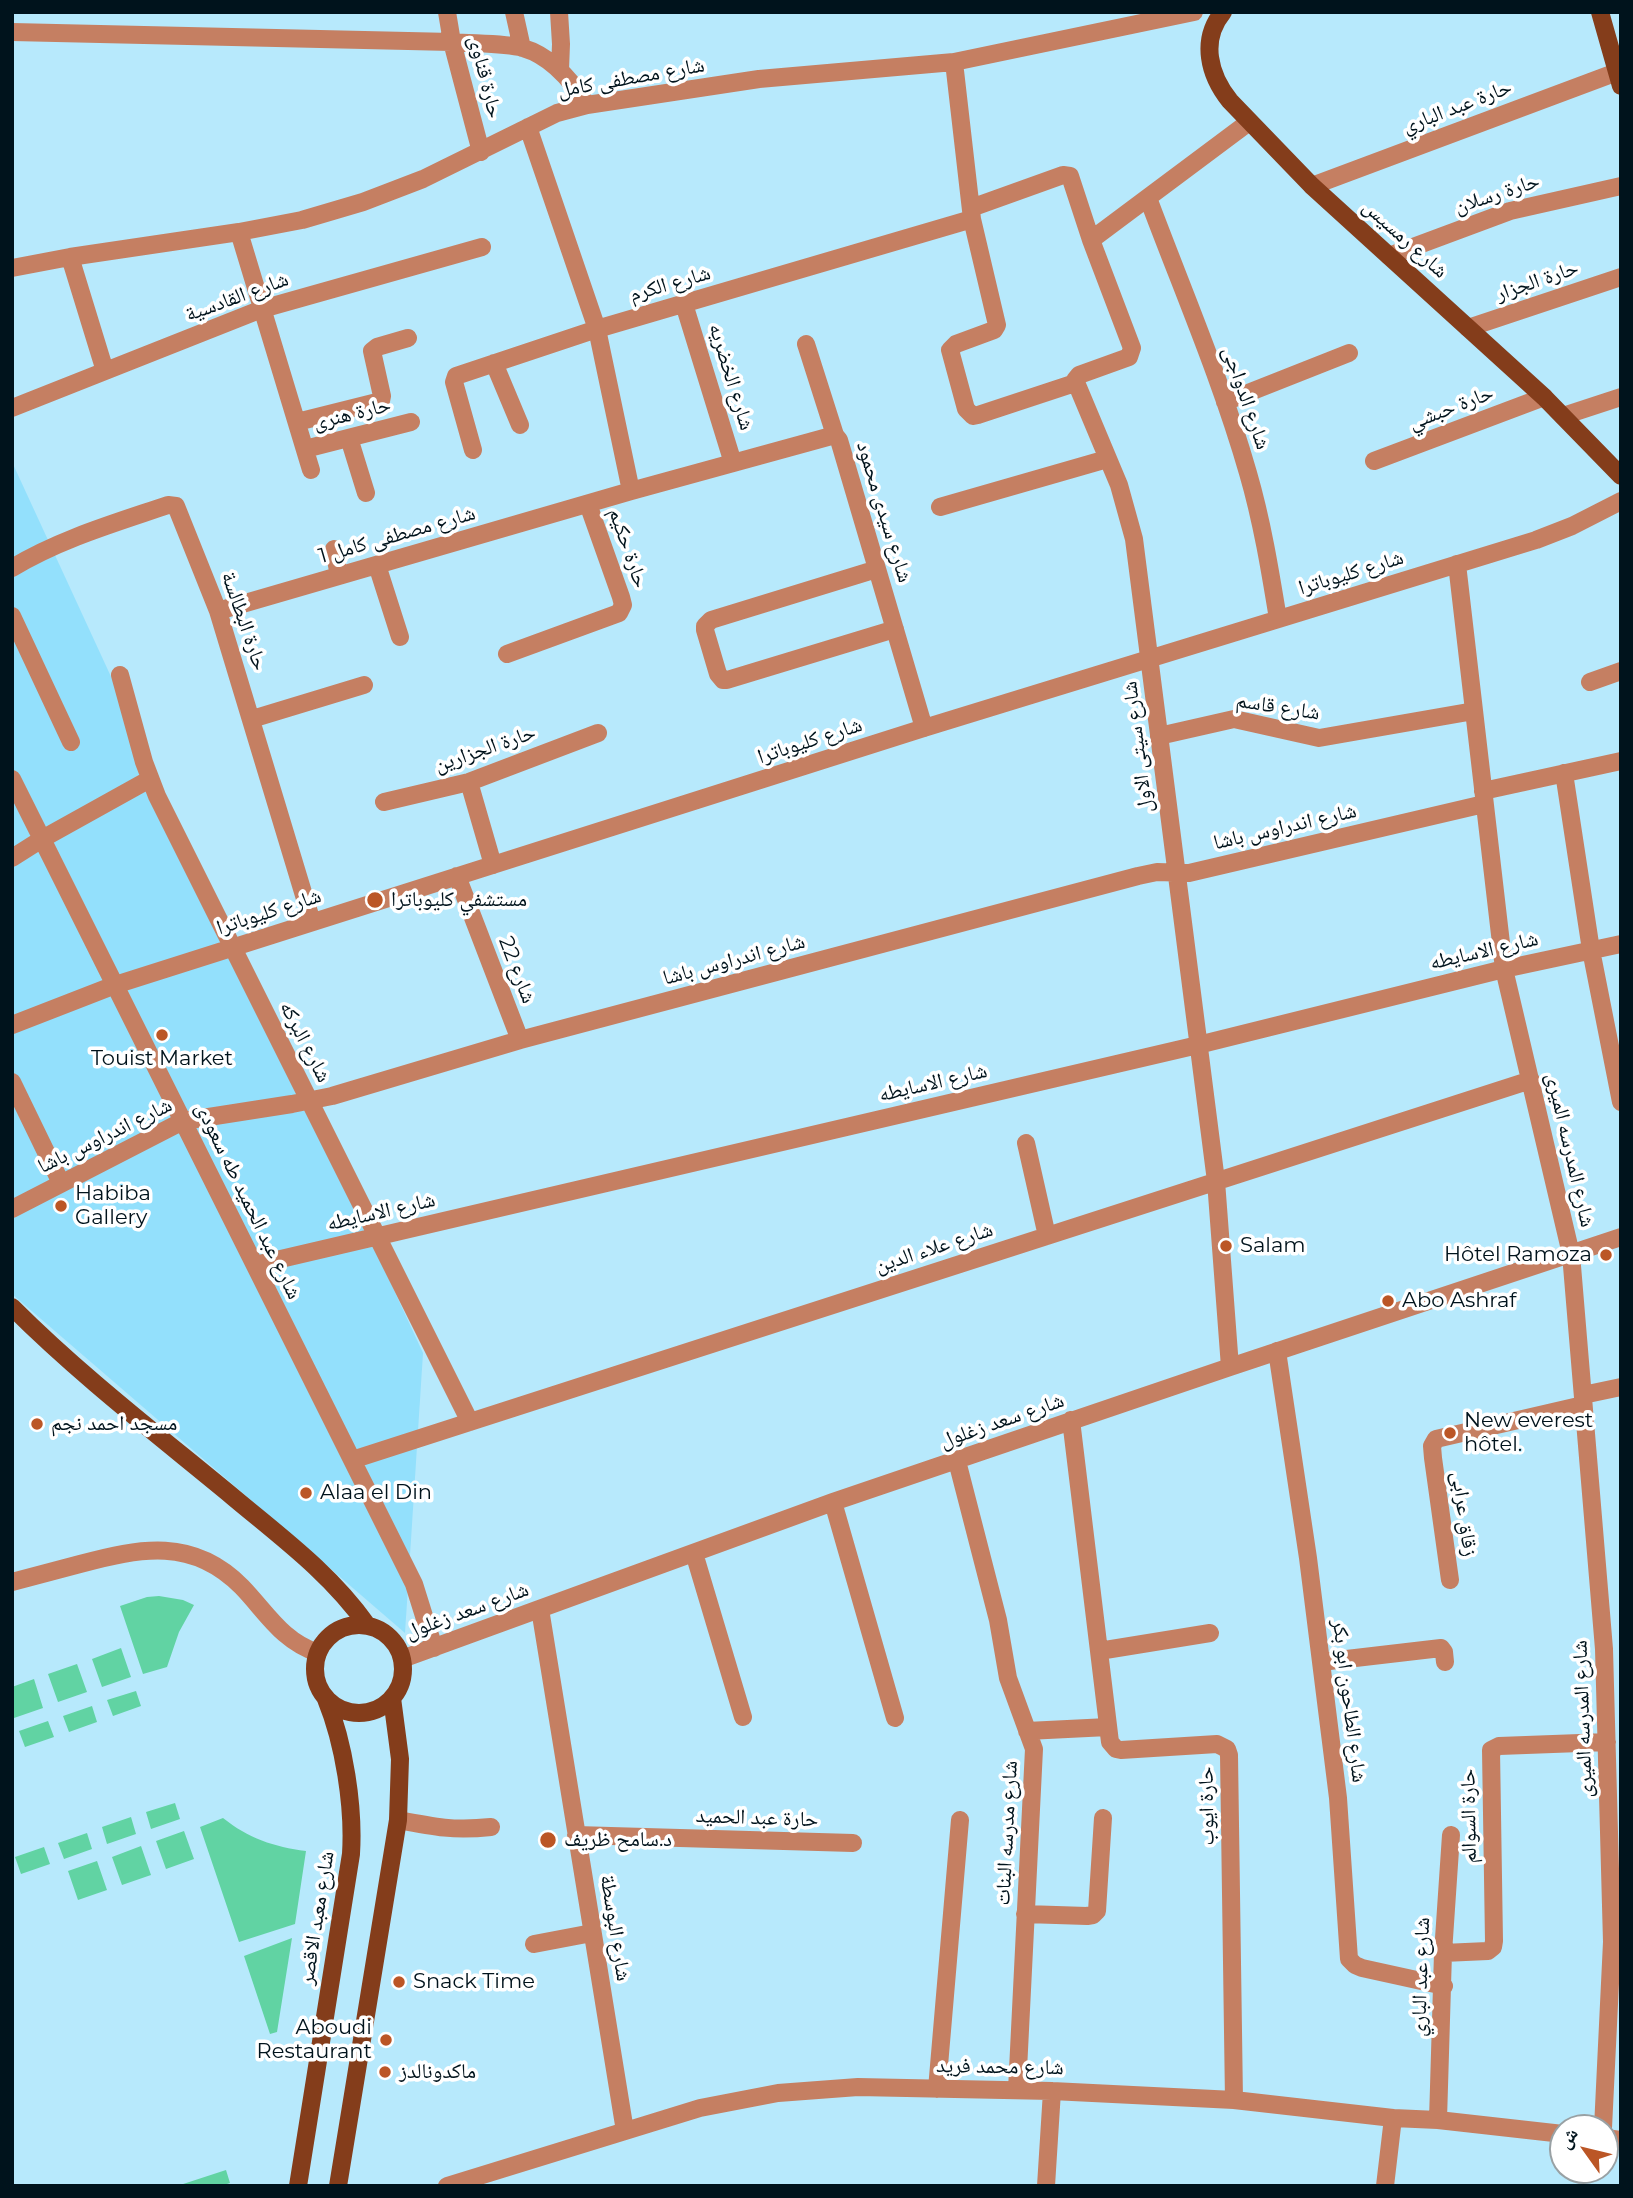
<!DOCTYPE html>
<html>
<head>
<meta charset="utf-8">
<style>
	body { margin:0 }
	#map { position:relative; width:1633px; height:2198px; overflow:hidden; background:#b7e9fc; font-family:Montserrat,"Noto Naskh Arabic",sans-serif }
	canvas { display:block }
	.frame { position:absolute; inset:0; border:14px solid #00131c; pointer-events:none }
	.north { position:absolute; left:1549px; top:2114px; width:70px; height:70px; box-sizing:border-box; background:#fff; border:2px solid #99a1a4; border-radius:50%; rotate:304deg; font-size:19px; font-weight:700; line-height:28px; text-align:center; color:#00131c }
	.north::after { content:''; display:block; margin:auto; width:24px; height:32px; background:#bb5626; clip-path:polygon(50% 0,100% 100%,50% 72%,0 100%) }
</style>
</head>
<body>
<div id="map">
<canvas width="1633" height="2198"></canvas>
<div class="frame"></div>
<div class="north">ش</div>
</div>
<script>
const c = document.querySelector('canvas').getContext('2d');
c.lineJoin = 'round';
function fillPath(path, color) { c.fillStyle = color; c.fill(path, 'evenodd'); }
function stroke(path, color, width, dash) { c.strokeStyle = color; c.lineWidth = width; c.lineCap = dash ? 'butt' : 'round'; c.setLineDash(dash || []); c.stroke(path); }
function drawText(font, color, halo, rows, align = 'center') {
  c.font = font + ' Montserrat,"Noto Naskh Arabic",sans-serif'; c.lineWidth = 7; c.setLineDash([]); c.textBaseline = 'middle'; c.strokeStyle = halo; c.fillStyle = color; for (const [text, x, y, turn = 0] of rows) {
    c.save(); c.translate(x, y); c.rotate((+turn || 0) * Math.PI / 180); c.textAlign = isNaN(turn) ? turn : align; if (halo) c.strokeText(text, 0, 0); c.fillText(text, 0, 0); c.restore();
  }
}
fillPath(new Path2D(`
	M 12,462 L 423,1353 L 405,1633 L 12,1294 Z`), '#93e0fc');
fillPath(new Path2D(`
	M 159,1596 L 183,1600 L 194,1605 L 179,1632 L 167,1667 L 143,1674 L 120,1606 L 147,1597 Z
	M 121,1648 L 131,1677 L 102,1687 L 92,1659 Z
	M 77,1664 L 87,1692 L 58,1702 L 48,1674 Z
	M 34,1679 L 43,1708 L 14,1718 L 12,1712 L 12,1687 Z
	M 136,1691 L 141,1706 L 113,1716 L 107,1700 Z
	M 92,1706 L 97,1722 L 69,1732 L 63,1716 Z
	M 48,1721 L 54,1737 L 25,1747 L 19,1731 Z
	M 175,1803 L 180,1819 L 151,1829 L 146,1812 Z
	M 131,1817 L 136,1834 L 107,1844 L 102,1827 Z
	M 223,1818 C 248,1838 274,1847 306,1851 L 295,1924 L 239,1942 L 200,1827 Z
	M 184,1831 L 194,1859 L 166,1869 L 156,1841 Z
	M 87,1833 L 92,1849 L 64,1859 L 58,1843 Z
	M 141,1846 L 151,1875 L 122,1885 L 112,1857 Z
	M 44,1847 L 50,1864 L 21,1874 L 15,1857 Z
	M 97,1861 L 107,1890 L 78,1900 L 68,1871 Z
	M 292,1938 L 277,2032 L 270,2034 L 244,1956 Z
	M 226,2170 L 230,2183 L 221,2186 L 177,2186 Z`), '#61d3a3');
stroke(new Path2D(`
	M 447,12 L 452,42 L 481,152
	M 514,12 L 522,48
	M 559,12 L 561,44 L 560,70
	M 12,32 L 452,42 C 473,44 504,43 523,48 C 551,56 572,81 587,105
	M 954,62 L 972,219 L 997,325 L 994,330 L 956,344 L 950,350 L 966,409 L 973,416 L 978,415 L 1075,383
	M 528,127 L 597,329 L 631,491
	M 1312,186 L 1617,72
	M 1148,198 C 1182,289 1221,379 1248,473 C 1262,521 1270,570 1278,619
	M 971,208 L 1063,175 L 1070,176 L 1091,240 L 1132,348 L 1129,357 L 1079,375 L 1075,380 L 1119,485 L 1134,539 L 1216,1181 L 1230,1367
	M 239,232 L 311,470
	M 1091,240 L 1249,122
	M 1389,256 L 1510,211 L 1621,186
	M 70,257 L 105,371
	M 12,268 L 70,257 L 239,232 L 302,220 L 363,202 L 423,179 L 557,113 L 587,105 L 759,79 L 954,62 L 1194,12
	M 684,304 L 733,463
	M 1468,328 L 1621,277
	M 806,344 L 835,435
	M 494,363 L 520,425
	M 1225,402 L 1349,353
	M 12,408 L 262,309 L 482,247
	M 1563,416 L 1621,397
	M 297,422 L 381,401 L 382,396 L 372,351 L 377,347 L 408,338
	M 349,438 L 366,493
	M 305,449 L 411,422
	M 473,450 L 454,382 L 456,376 L 597,329 L 972,219
	M 1374,461 L 1544,397
	M 940,507 L 1107,459
	M 334,549 L 339,576
	M 1457,564 L 1504,969 L 1571,1254 L 1604,1649 L 1612,1942 L 1603,2128
	M 377,565 L 400,637
	M 12,568 C 60,539 115,523 168,505 L 176,506 L 218,611 L 312,922
	M 877,569 L 711,620 L 705,626 L 705,630 L 718,674 L 723,680 L 727,680 L 895,629
	M 218,611 L 631,491 L 835,435 L 839,440 L 924,728
	M 12,616 L 71,742
	M 507,654 L 619,613 L 623,605 L 621,597 L 588,504
	M 120,675 L 144,762 L 157,796 L 470,1422
	M 1590,682 L 1621,671
	M 252,719 L 364,685
	M 1159,736 L 1234,719 L 1319,738 L 1474,711
	M 1564,773 L 1591,950 L 1621,1102
	M 12,779 L 414,1584 L 434,1648
	M 469,782 L 493,865
	M 1483,791 L 1621,761
	M 384,802 L 469,782 L 598,733
	M 12,858 L 42,839 L 150,779
	M 457,876 L 520,1040
	M 12,1025 L 115,985 L 924,728 L 1536,540 L 1572,526 L 1621,501
	M 12,1082 L 61,1183
	M 1026,1143 L 1047,1236
	M 12,1209 L 183,1121 L 292,1104 L 332,1096 L 520,1040 L 1138,876 L 1157,872 L 1189,873 L 1484,804
	M 255,1265 L 1198,1045 L 1504,969 L 1621,944
	M 1277,1351 L 1308,1558 L 1338,1798 L 1349,1959 L 1355,1965 L 1362,1968 L 1444,1986
	M 1583,1395 L 1621,1387
	M 1071,1420 L 1110,1742 L 1116,1749 L 1121,1750 L 1217,1744 L 1227,1749 L 1229,1755 L 1234,2100
	M 352,1460 L 1531,1080
	M 957,1461 L 998,1620 L 1008,1678 L 1034,1749 L 1017,2090
	M 833,1502 L 895,1718
	M 694,1553 L 743,1717
	M 1450,1580 L 1433,1458 L 1432,1446 L 1436,1439 L 1583,1405
	M 12,1582 C 35,1576 57,1570 80,1564 C 140,1548 193,1537 242,1587 C 267,1613 282,1641 318,1653
	M 540,1609 L 625,2131
	M 1099,1651 L 1210,1633
	M 402,1659 L 833,1502 L 1230,1367 L 1621,1237
	M 1321,1662 L 1441,1648 L 1444,1652 L 1445,1662
	M 1027,1731 L 1108,1727
	M 398,1820 C 434,1827 454,1831 491,1827
	M 576,1835 L 853,1843
	M 1025,1914 L 1087,1916 L 1093,1915 L 1097,1911 L 1103,1818
	M 534,1944 L 592,1933
	M 1443,1953 L 1488,1951 L 1493,1947 L 1494,1941 L 1491,1750 L 1499,1746 L 1607,1742
	M 937,2089 L 960,1820
	M 1438,2120 L 1443,1953 L 1451,1835
	M 1605,2138 L 1621,2140
	M 447,2186 L 700,2108 L 778,2093 L 858,2087 L 1052,2091 L 1234,2100 L 1393,2118 L 1438,2120 L 1563,2134
	M 1046,2186 L 1052,2091
	M 1385,2186 L 1393,2118`), '#c57f62', 18);
stroke(new Path2D(`
	M 1223,12 C 1200,40 1209,75 1230,101 L 1312,186 L 1544,397 L 1621,476
	M 1600,12 L 1621,86
	M 12,1307 C 81,1376 158,1435 233,1497 C 282,1538 330,1573 367,1625
	M315 1669a44 44 0 1 1 88 0a44 44 0 1 1-88 0Z
	M 298,2186 L 351,1854 C 354,1806 344,1743 326,1699
	M 338,2186 L 398,1820 L 400,1759 L 392,1698`), '#843d1b', 18);
for (const [x, y, r, color] of [
	[375,900,9,"#bb5626"],
	[162,1035,7,"#bb5626"],
	[61,1206,7,"#bb5626"],
	[1226,1246,7,"#bb5626"],
	[1606,1255,7,"#bb5626"],
	[1388,1301,7,"#bb5626"],
	[37,1424,7,"#bb5626"],
	[1450,1433,7,"#bb5626"],
	[306,1493,7,"#bb5626"],
	[548,1840,9,"#bb5626"],
	[399,1982,7,"#bb5626"],
	[386,2040,7,"#bb5626"],
	[385,2072,7,"#bb5626"]
]) { const dot = new Path2D(); dot.arc(x, y, r, 0, 2 * Math.PI); c.fillStyle = color; c.fill(dot); stroke(dot, '#fff', 2.5); }
drawText('21px', '#00131c', '#fff', [
	["حارة قناوى",485,77,76],
	["شارع مصطفى كامل",631,78,-10],
	["حارة عبد الباري",1457,107,-21],
	["حارة رسلان",1497,194,-18],
	["شارع رمسيس",1405,239,42],
	["حارة الجزار",1537,281,-19],
	["شارع الكرم",670,284,-16],
	["شارع القادسية",237,297,-20],
	["شارع الخضريه",731,377,73],
	["شارع الدواجى",1246,398,71],
	["حارة حبشي",1451,408,-21],
	["حارة هنرى",352,414,-14],
	["شارع سيدى محمود",884,512,73],
	["شارع مصطفى كامل 1",397,535,-16],
	["حارة حكيم",628,548,71],
	["شارع كليوباترا",1351,573,-17],
	["حارة البطالسة",244,621,71],
	["شارع قاسم",1278,707,9],
	["شارع كليوباترا",810,741,-18],
	["شارع سيتى الاول",1138,747,-97],
	["حارة الجزارين",485,749,-19],
	["شارع اندراوس باشا",1285,827,-13],
	["شارع كليوباترا",269,912,-18],
	["شارع الاسايطه",1484,951,-13],
	["شارع اندراوس باشا",734,960,-15],
	["شارع 22",517,970,69],
	["شارع البركه",305,1042,63],
	["شارع الاسايطه",933,1083,-13],
	["شارع اندراوس باشا",105,1136,-26],
	["شارع المدرسه الميرى",1570,1150,77],
	["شارع عبد الحميد طه سعودى",248,1201,64],
	["شارع الاسايطه",381,1212,-13],
	["شارع علاء الدين",934,1248,-18],
	["شارع سعد زغلول",1002,1421,-19],
	["زقاق عرابى",1464,1514,82],
	["شارع سعد زغلول",467,1611,-20],
	["شارع الطاحون ابو بكر",1349,1701,83],
	["شارع المدرسه الميرى",1583,1719,-92],
	["حارة ايوب",1207,1806,-91],
	["حارة السوالم",1469,1816,-91],
	["حارة عبد الحميد",757,1818,2],
	["شارع مدرسه البنات",1007,1833,-87],
	["شارع معبد الاقصر",317,1918,-81],
	["شارع البوسطة",615,1928,81],
	["شارع عبد الباري",1421,1977,-88],
	["شارع محمد فريد",1000,2067,1]
]);
drawText('21px', '#00131c', '#fff', [
	["مستشفي كليوباترا",391,900],
	["Touist Market",162,1059,"center"],
	["Habiba",75,1194],
	["Gallery",75,1218],
	["Salam",1240,1246],
	["Hôtel Ramoza",1592,1255,"right"],
	["Abo Ashraf",1402,1301],
	["New everest",1464,1421],
	["hôtel.",1464,1445],
	["مسجد احمد نجم",51,1424],
	["Alaa el Din",320,1493],
	["د.سامح ظريف",564,1840],
	["Snack Time",413,1982],
	["Aboudi",372,2028,"right"],
	["Restaurant",372,2052,"right"],
	["ماكدونالدز",399,2072]
], 'left');
</script>
</body>
</html>
